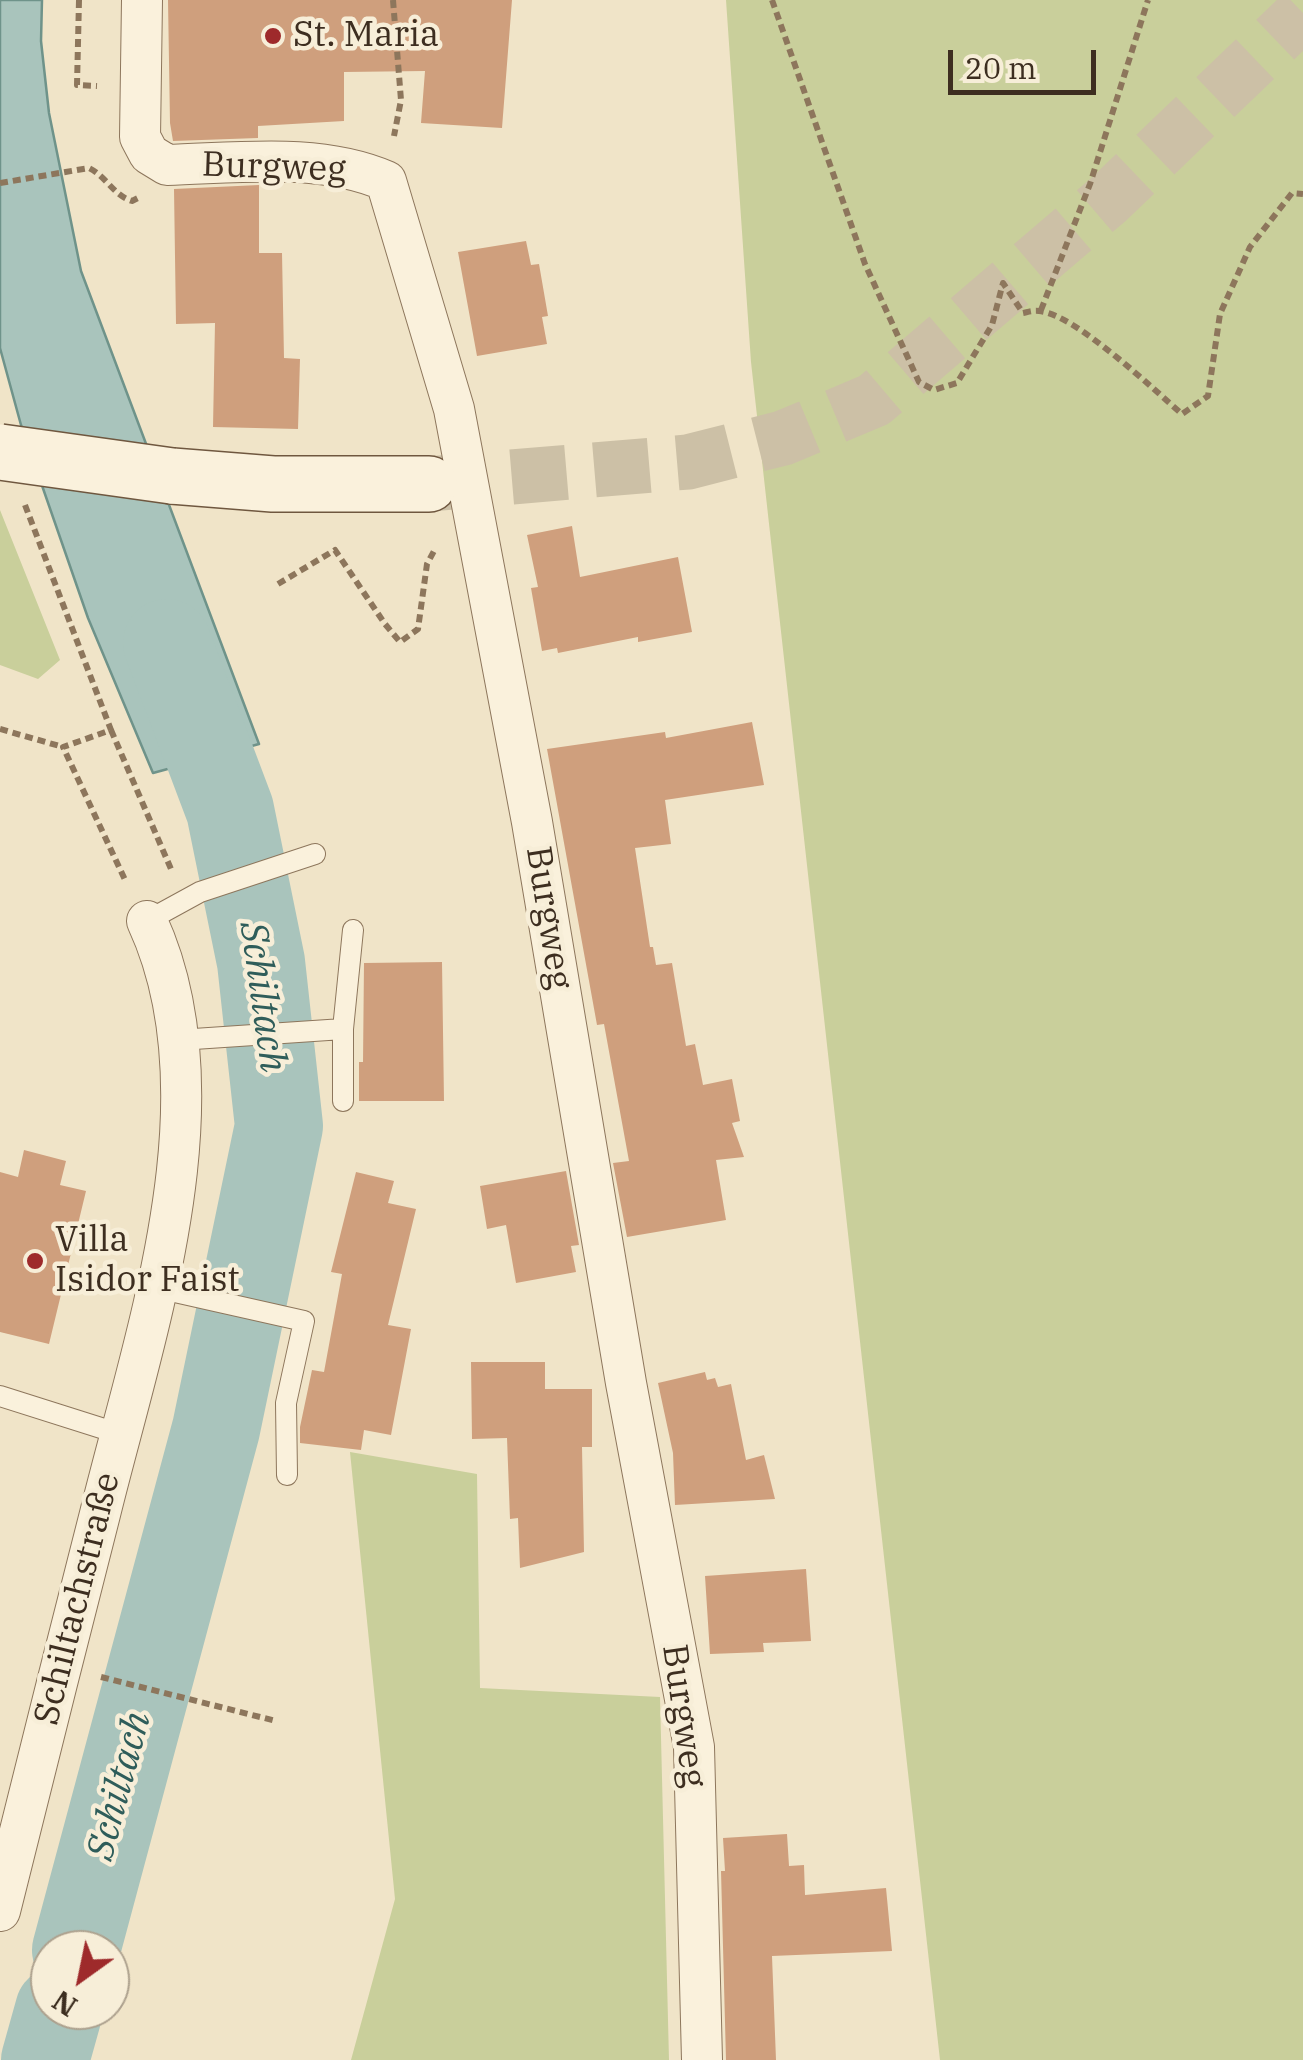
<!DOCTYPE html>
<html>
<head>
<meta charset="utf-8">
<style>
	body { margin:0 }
	#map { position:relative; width:1303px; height:2060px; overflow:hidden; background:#f0e4c8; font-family:"IBM Plex Serif",serif }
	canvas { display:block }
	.north { position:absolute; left:30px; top:1930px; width:100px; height:100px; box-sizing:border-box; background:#f7eed8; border:2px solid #ada18e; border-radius:50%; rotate:213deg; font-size:28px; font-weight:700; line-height:40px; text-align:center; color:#3d2e20 }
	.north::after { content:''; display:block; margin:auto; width:35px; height:45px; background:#9e2a2b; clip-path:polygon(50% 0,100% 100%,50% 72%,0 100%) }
	.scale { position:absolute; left:948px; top:50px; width:148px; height:45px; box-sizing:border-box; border:5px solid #3d2e20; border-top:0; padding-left:12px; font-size:30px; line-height:35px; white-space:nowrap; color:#3d2e20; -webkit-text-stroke:8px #f7eed8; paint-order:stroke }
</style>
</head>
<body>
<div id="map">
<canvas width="1303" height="2060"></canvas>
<div class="north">N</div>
<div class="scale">20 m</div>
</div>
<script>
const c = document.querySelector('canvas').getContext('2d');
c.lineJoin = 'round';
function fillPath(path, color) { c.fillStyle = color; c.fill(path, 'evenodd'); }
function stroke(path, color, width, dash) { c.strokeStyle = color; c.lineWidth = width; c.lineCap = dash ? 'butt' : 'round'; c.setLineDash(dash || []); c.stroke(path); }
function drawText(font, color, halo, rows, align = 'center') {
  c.font = font + ' "IBM Plex Serif",serif'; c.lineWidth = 9; c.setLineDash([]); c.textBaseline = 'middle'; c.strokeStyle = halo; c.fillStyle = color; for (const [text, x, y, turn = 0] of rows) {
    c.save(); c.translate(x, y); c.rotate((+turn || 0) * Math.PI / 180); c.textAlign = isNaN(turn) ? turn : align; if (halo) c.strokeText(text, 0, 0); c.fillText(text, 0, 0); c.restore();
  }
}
fillPath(new Path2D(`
	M 726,0 L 1303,0 L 1303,2060 L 940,2060 L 751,362 Z
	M 0,510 L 60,660 L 38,679 L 0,665 Z
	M 350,1452 L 477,1474 L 480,1688 L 660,1697 L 669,2060 L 351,2060 L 395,1899 Z`), '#c9cf9b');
const water = new Path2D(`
	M 0,0 L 42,0 L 41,41 L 49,113 L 81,271 L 259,744 L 153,773 L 88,618 L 21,425 L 0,348 Z`);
fillPath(water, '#a9c4bc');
stroke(water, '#6f938a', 2.5);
stroke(new Path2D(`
	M 76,1950 L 216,1429 L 279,1126 L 261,962 L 230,810 L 167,643
	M 45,2060 L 59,2010`), '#a9c4bc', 88);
fillPath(new Path2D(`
	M 168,0 L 512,0 L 502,128 L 421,123 L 425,71 L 344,72 L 344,121 L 258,126 L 258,138 L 173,141 L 170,123 Z
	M 259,185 L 259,253 L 282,253 L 284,358 L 300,359 L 298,429 L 213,427 L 215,323 L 176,324 L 174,189 Z
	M 526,241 L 531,265 L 539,264 L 548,316 L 542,317 L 547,344 L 477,356 L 458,252 Z
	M 572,526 L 580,577 L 678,557 L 692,632 L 638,642 L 638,637 L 558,653 L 557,648 L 542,651 L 531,588 L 538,587 L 527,535 Z
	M 752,722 L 764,785 L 665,800 L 671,844 L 635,848 L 650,947 L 653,947 L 656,965 L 672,963 L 686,1046 L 695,1044 L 703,1085 L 732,1079 L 740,1121 L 732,1123 L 744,1157 L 716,1160 L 726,1220 L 627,1237 L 613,1163 L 629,1161 L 604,1024 L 597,1025 L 547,749 L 665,732 L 666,738 Z
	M 442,962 L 444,1101 L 359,1101 L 359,1062 L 363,1062 L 364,963 Z
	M 24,1150 L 66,1161 L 60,1185 L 86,1191 L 49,1344 L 0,1332 L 0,1172 L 18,1177 Z
	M 566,1171 L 579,1245 L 571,1246 L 576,1272 L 516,1283 L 506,1225 L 487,1229 L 480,1186 Z
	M 356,1172 L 394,1181 L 388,1203 L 416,1209 L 388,1325 L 411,1329 L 391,1435 L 364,1430 L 361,1450 L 300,1443 L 300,1427 L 312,1370 L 324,1372 L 342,1274 L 331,1272 Z
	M 471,1362 L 545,1362 L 545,1389 L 592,1389 L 592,1447 L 582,1447 L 584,1552 L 520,1568 L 518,1518 L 510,1519 L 507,1438 L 472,1439 Z
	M 705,1372 L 707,1380 L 715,1378 L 718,1387 L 731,1384 L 746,1460 L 764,1455 L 775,1499 L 675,1505 L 673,1453 L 658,1383 Z
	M 806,1569 L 811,1641 L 763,1643 L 764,1652 L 710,1654 L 705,1576 Z
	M 787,1834 L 789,1866 L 804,1865 L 805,1895 L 886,1888 L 892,1951 L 772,1956 L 776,2060 L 726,2060 L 721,1871 L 725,1871 L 723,1838 Z`), '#cf9f7d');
stroke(new Path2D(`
	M 429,484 L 688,462 L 783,438 L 874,400 L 1109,199 L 1303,13`), '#ccc0a6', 55, [55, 28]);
const service = new Path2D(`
	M 147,921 L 200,892 L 315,854
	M 179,1040 L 343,1029
	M 343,1101 L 343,1029 L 353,930
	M 157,1288 L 304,1321 L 286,1403 L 287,1475
	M 0,1396 L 120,1434`);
const minor = new Path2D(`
	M 142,0 L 140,137 L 149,154 L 167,165 C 239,163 319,152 386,181 L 454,409 L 532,822 L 626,1383 L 694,1747 L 702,2060
	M 0,1911 C 33,1779 66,1646 100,1514 C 144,1335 229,1098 147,921`);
const secondary = new Path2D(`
	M 172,476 L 273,484 L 429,484`);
stroke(service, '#8d765c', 22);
stroke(minor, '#8d765c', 42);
stroke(secondary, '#6f573f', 58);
stroke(new Path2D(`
	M 79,0 L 77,85 L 97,86
	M 393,0 L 401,100 L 394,136
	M 772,0 L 865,264 L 919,382 L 934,390 L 957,383 L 992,325 L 1003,283 L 1023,313 C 1028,312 1034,310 1039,311 C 1075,314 1153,389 1182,414 L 1208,396 L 1220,314 L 1250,247 L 1292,193 L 1303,194
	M 0,183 L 89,168 C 107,177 113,195 132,201 L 138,198
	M 1041,310 L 1090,184 L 1148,0
	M 25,505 L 111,730 L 63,747 L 126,882
	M 278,584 L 335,550 L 385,624 L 400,642 L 418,629 L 427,564 L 434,551
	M 0,729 L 63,747
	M 111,730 L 171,869
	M 101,1677 L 276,1721`), '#8d765c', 6, [8, 5]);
stroke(service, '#faf1dc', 20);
stroke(minor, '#faf1dc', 40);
stroke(secondary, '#faf1dc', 55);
const secondaryBridge = new Path2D(`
	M 0,452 L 172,476`);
stroke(secondaryBridge, '#6f573f', 58, []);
stroke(secondaryBridge, '#faf1dc', 55);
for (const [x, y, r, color] of [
	[273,36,10,"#9e2a2b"],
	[35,1261,10,"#9e2a2b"]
]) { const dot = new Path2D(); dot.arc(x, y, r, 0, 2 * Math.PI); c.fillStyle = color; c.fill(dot); stroke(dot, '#f7eed8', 4); }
drawText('35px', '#3d2e20', '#f7eed8', [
	["St. Maria",293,36],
	["Villa",55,1241],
	["Isidor Faist",55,1281]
], 'left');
drawText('35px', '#3d2e20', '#f7eed8', [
	["Burgweg",274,168,2],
	["Burgweg",548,918,81],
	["Schiltachstraße",78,1599,-76],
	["Burgweg",683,1716,82]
]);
drawText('italic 38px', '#2f5d5a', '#f7eed8', [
	["Schiltach",262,997,82],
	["Schiltach",120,1786,-75]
]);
</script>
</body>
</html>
